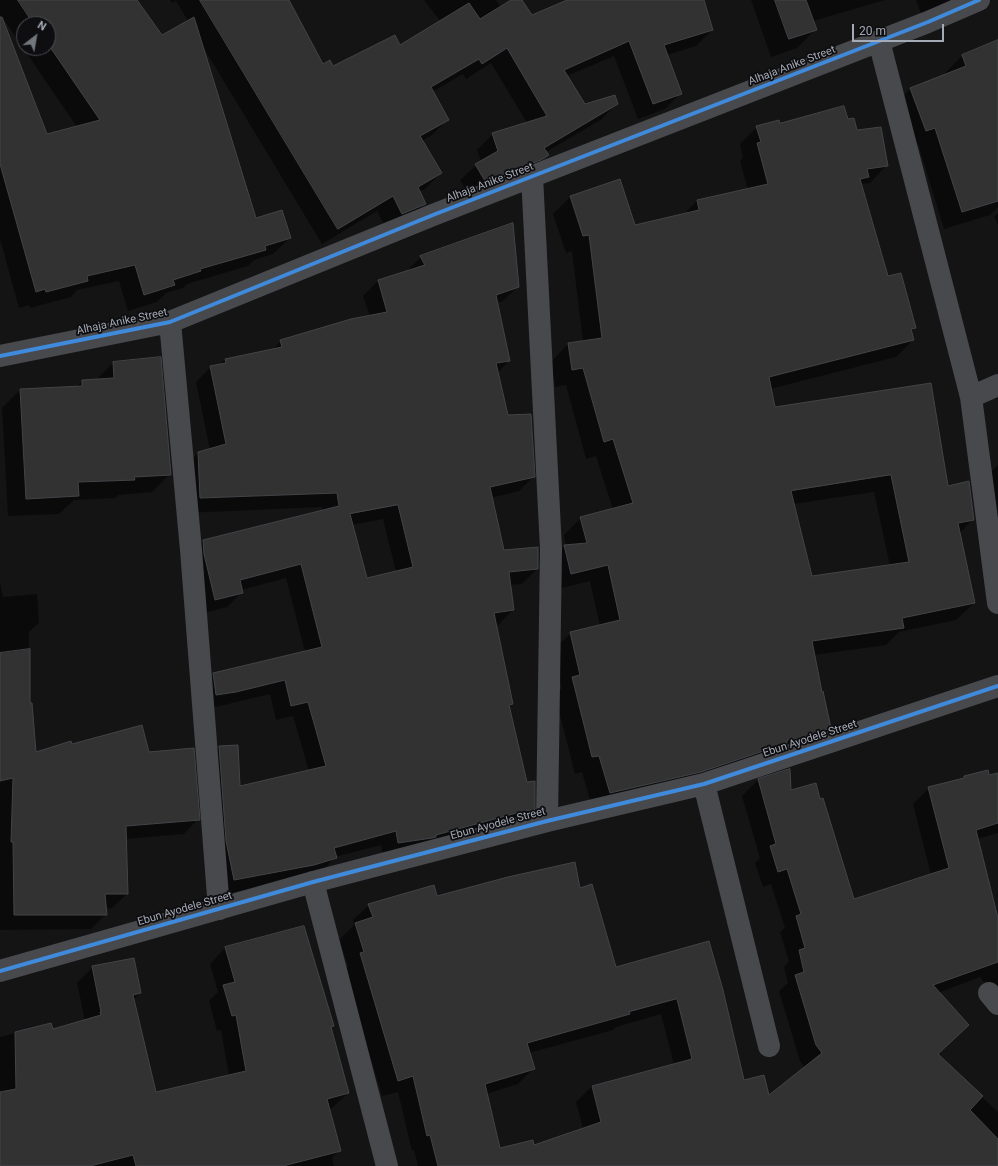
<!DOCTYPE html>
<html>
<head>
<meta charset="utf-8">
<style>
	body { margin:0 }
	#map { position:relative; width:998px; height:1166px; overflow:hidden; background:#141414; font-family:Roboto,sans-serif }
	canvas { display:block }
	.north { position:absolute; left:16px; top:16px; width:40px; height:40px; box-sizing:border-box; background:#0e0e10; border:1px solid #4a4c52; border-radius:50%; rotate:31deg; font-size:11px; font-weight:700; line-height:16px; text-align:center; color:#a4aab6 }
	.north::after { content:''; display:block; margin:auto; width:14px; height:18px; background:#72767d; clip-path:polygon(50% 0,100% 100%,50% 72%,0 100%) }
	.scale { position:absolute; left:852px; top:24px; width:92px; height:18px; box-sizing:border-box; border:2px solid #a4aab6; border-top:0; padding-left:5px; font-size:12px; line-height:14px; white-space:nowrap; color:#a4aab6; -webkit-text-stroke:3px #0e0e10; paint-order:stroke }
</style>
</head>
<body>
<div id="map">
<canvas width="998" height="1166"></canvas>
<div class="north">N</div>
<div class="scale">20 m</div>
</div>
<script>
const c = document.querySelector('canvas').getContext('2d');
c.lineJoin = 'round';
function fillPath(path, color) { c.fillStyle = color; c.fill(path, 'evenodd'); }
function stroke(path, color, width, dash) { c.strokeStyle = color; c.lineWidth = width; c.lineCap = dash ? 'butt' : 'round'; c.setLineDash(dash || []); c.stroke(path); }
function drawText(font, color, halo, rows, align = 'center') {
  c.font = font + ' Roboto,sans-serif'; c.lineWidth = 3.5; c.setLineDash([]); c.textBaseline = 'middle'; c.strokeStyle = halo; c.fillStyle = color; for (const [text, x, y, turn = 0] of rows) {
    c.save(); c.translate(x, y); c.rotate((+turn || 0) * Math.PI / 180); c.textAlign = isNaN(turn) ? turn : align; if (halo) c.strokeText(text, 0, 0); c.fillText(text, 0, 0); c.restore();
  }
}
fillPath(new Path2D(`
	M 0,0 L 137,0 L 162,36 L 188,21 L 176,1 L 172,3 L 170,0 L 288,0 L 323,65 L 333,67 L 400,46 L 441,22 L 424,0 L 496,0 L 501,7 L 513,0 L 521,0 L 531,17 L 569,0 L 703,0 L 712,30 L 696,46 L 667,55 L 681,93 L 665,109 L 638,119 L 614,56 L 567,76 L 585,105 L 617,103 L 602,119 L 546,152 L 547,155 L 532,171 L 469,196 L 460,180 L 481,161 L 477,150 L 493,134 L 527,123 L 491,63 L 466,79 L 463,74 L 432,92 L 448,119 L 432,135 L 422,141 L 441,173 L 425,189 L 419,192 L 425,204 L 409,220 L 386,229 L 377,211 L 322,244 L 202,45 L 255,219 L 290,238 L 273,254 L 254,260 L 248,266 L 187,284 L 183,288 L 166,293 L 157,302 L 128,311 L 119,281 L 77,290 L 71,297 L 30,308 L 29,305 L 19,308 L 0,239 ZM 1,17 L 2,17 L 77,127 L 47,136 ZM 24,24 L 48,24 L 48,48 L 24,48 Z
	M 751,0 L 885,0 L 813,21 L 816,29 L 797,48 L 771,57 Z
	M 916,0 L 967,0 L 923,19 Z
	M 998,42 L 998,207 L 990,215 L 944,229 L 918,144 L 909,148 L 893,107 L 910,89 L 946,76 L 945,73 L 962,56 Z
	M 847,120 L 887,165 L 870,183 L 861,184 L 887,278 L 915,327 L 911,332 L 913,340 L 896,357 L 770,389 L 774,408 L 947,487 L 973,519 L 959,534 L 974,603 L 956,620 L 899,632 L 886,645 L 814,655 L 821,693 L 830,728 L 813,745 L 593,810 L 582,772 L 575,774 L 555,695 L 562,688 L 553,650 L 571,633 L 600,626 L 590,581 L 554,590 L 547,563 L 564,546 L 566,546 L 564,535 L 581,518 L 613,510 L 596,456 L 586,459 L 566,385 L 555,387 L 551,362 L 568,344 L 583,342 L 572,251 L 566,253 L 553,214 L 570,197 L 634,226 L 683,215 L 697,201 L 748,190 L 740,161 L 743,158 L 740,144 L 757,127 L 779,124 ZM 874,492 L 890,566 L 811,577 L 793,504 Z
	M 998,213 L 998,225 L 994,217 Z
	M 421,257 L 518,286 L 503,301 L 497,303 L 509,361 L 497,373 L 507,416 L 534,476 L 519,491 L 491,498 L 503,551 L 537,569 L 522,584 L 510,585 L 513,610 L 498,625 L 495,625 L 512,704 L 508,707 L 534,809 L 519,824 L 383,857 L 381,845 L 335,857 L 321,873 L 298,880 L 220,895 L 204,762 L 219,747 L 240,787 L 309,771 L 293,716 L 276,720 L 270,694 L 220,706 L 201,709 L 199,689 L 214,674 L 305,652 L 286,578 L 241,590 L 242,592 L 227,607 L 200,614 L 188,556 L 203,541 L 323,511 L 322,507 L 185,513 L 183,468 L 198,453 L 210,450 L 196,382 L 211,367 L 220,365 L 225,359 L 272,350 L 281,341 L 370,316 L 363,296 L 378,281 L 406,272 ZM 423,263 L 425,263 L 428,270 L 426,270 ZM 383,519 L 396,572 L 366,579 L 352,525 Z
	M 113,363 L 170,474 L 152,492 L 119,495 L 115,498 L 74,500 L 59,514 L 8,516 L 2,408 L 20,390 L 76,387 L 82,381 L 96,380 Z
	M 998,465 L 998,558 L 979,484 Z
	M 0,582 L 3,597 L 37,594 L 39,623 L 29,632 L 29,686 L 0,706 Z
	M 0,735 L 35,753 L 71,745 L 148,753 L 198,819 L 184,834 L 125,839 L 127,894 L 112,908 L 106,909 L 106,914 L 91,929 L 0,930 Z
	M 998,774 L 998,833 L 977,839 L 998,921 L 998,1002 L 980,977 L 938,993 L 968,1025 L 937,1055 L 998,1112 L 998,1166 L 418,1166 L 414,1150 L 412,1151 L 398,1092 L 382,1096 L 344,970 L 348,966 L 339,940 L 354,925 L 353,920 L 369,905 L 436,898 L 580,889 L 615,968 L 708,942 L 743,1081 L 769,1096 L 805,1068 L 800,1061 L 779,991 L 788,983 L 784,967 L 789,961 L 780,932 L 785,928 L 771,884 L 763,887 L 755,863 L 760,858 L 742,796 L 758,780 L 820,800 L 854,901 L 931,875 L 913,804 L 929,788 L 961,780 L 964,777 L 988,776 ZM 661,1014 L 674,1065 L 592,1086 L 576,1102 L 583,1129 L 534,1147 L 500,1150 L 486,1094 L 518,1084 L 534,1068 L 529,1053 L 613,1030 L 616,1027 Z
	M 304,927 L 333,1026 L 330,1029 L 348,1093 L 332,1108 L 328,1109 L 340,1150 L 332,1158 L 334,1166 L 0,1166 L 0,1037 L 50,1024 L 52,1030 L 85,1021 L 77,983 L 93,967 L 140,993 L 133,1000 L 156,1094 L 229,1076 L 221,1030 L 217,1031 L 209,1001 L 218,992 L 210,964 L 225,948 Z`), '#0007');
const building = new Path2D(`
	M 18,0 L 137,0 L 162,35 L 194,17 L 256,218 L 282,210 L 291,238 L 265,246 L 266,250 L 200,269 L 201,271 L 173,280 L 175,285 L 144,295 L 135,265 L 87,276 L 88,281 L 46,292 L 45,289 L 36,292 L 0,164 L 0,17 L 2,17 L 47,134 L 100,120 L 48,44 L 48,24 L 34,24 Z
	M 200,0 L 289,0 L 323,64 L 330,60 L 333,66 L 395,35 L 400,45 L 469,3 L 480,19 L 511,0 L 522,0 L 532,15 L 567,0 L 704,0 L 713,30 L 664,45 L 682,94 L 653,104 L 629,41 L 564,70 L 585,104 L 615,95 L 618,104 L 544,148 L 549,155 L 541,160 L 485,181 L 475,164 L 498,151 L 492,133 L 547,116 L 507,48 L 482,64 L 479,59 L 431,87 L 449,120 L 420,136 L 442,173 L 418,187 L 426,204 L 402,214 L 393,196 L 338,229 Z
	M 775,0 L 806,0 L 817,30 L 789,39 Z
	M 998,40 L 998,201 L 962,212 L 935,128 L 926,131 L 910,88 L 966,66 L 962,55 Z
	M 844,106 L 848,119 L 854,118 L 857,130 L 881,127 L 888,166 L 867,169 L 869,177 L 860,179 L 888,276 L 901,273 L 916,328 L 911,329 L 914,340 L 769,377 L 775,407 L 931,383 L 948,486 L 969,481 L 974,520 L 958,523 L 975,603 L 902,618 L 904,628 L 812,641 L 822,692 L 823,691 L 831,728 L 806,737 L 787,740 L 787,743 L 701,772 L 610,793 L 599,756 L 592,757 L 572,677 L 580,675 L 570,632 L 620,620 L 608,565 L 571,574 L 564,545 L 587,543 L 580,517 L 633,503 L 613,439 L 604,442 L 583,368 L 572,370 L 568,343 L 602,338 L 589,235 L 583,236 L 570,196 L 620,179 L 635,225 L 699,210 L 697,200 L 768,184 L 757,143 L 761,142 L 756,126 L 779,120 L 780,123 ZM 891,475 L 909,562 L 812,576 L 791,491 Z
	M 513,223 L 519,287 L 496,295 L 510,361 L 496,363 L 508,415 L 531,414 L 535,477 L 490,487 L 504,550 L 538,547 L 538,569 L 509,572 L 514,610 L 494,613 L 513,704 L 509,705 L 527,782 L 535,781 L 535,810 L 524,811 L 436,835 L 436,837 L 432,838 L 398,843 L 396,831 L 334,848 L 337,858 L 314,865 L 234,880 L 226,841 L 219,746 L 238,745 L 240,786 L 326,766 L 308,702 L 291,706 L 285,680 L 236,692 L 216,695 L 213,673 L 322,647 L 301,564 L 240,580 L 243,593 L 215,600 L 204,554 L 203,540 L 339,506 L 337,493 L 200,498 L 198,452 L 226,444 L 210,366 L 226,363 L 225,359 L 282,347 L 280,340 L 351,319 L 387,312 L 378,280 L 425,265 L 420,256 ZM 398,505 L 413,567 L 367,578 L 350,514 Z
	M 161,357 L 171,475 L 134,477 L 135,480 L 78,482 L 79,496 L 26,499 L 20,389 L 82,386 L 82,380 L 114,378 L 113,362 Z
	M 30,649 L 30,703 L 32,703 L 36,752 L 71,741 L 72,744 L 142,725 L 149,752 L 194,748 L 200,820 L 126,826 L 128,894 L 105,894 L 107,915 L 14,915 L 13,842 L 11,842 L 13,778 L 0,781 L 0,653 Z
	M 790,769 L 791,790 L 816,783 L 820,799 L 823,798 L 854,899 L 949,868 L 928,787 L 964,778 L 964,776 L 988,770 L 989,775 L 998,773 L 998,823 L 976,830 L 998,918 L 998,962 L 933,985 L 969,1025 L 938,1054 L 983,1096 L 970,1110 L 998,1139 L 998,1166 L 438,1166 L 430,1135 L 427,1136 L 413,1076 L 398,1081 L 360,953 L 364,952 L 355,923 L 373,917 L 368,904 L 434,885 L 437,896 L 508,877 L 575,862 L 580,888 L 592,884 L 616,967 L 709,941 L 723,990 L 744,1080 L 764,1075 L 769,1095 L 822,1053 L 816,1045 L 795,975 L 804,972 L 799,950 L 805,948 L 796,916 L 801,914 L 787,869 L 778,872 L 770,846 L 776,844 L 758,779 ZM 677,999 L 692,1059 L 592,1086 L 601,1122 L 534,1145 L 533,1140 L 500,1148 L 485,1084 L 535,1069 L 527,1043 L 630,1014 L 629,1012 Z
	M 304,926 L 334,1026 L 331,1027 L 349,1093 L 327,1099 L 341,1151 L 283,1166 L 136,1166 L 133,1155 L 90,1166 L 0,1166 L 0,1092 L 16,1089 L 15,1032 L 51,1023 L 53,1029 L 101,1015 L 100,1012 L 101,1012 L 92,966 L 134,958 L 141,993 L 133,995 L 156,1092 L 246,1071 L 236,1015 L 232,1016 L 223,985 L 235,982 L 225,947 Z`);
fillPath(building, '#323233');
stroke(building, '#424448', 1);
stroke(new Path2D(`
	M 879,41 L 971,397 L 998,603
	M 532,176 L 551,549 L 547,821
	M 170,322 L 191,550 L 219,909
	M 0,356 L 170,322 L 433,215 L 928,22 L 979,0
	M 971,397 L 998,385
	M 704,784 L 769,1046
	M 313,882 L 387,1166
	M 0,971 L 313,882 L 547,821 L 704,784 L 998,686
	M 989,993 L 998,1004`), '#48494d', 22);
stroke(new Path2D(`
	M 0,356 L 170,322 L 433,215 L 928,22 L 979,0
	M 0,971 L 313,882 L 547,821 L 704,784 L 998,686`), '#408adc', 4);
drawText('11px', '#a4aab6', '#0e0e10', [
	["Alhaja Anike Street",792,66,-21],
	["Alhaja Anike Street",490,183,-21],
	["Alhaja Anike Street",122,322,-12],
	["Ebun Ayodele Street",810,739,-18],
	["Ebun Ayodele Street",498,824,-15],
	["Ebun Ayodele Street",185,909,-16]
]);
</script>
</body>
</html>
